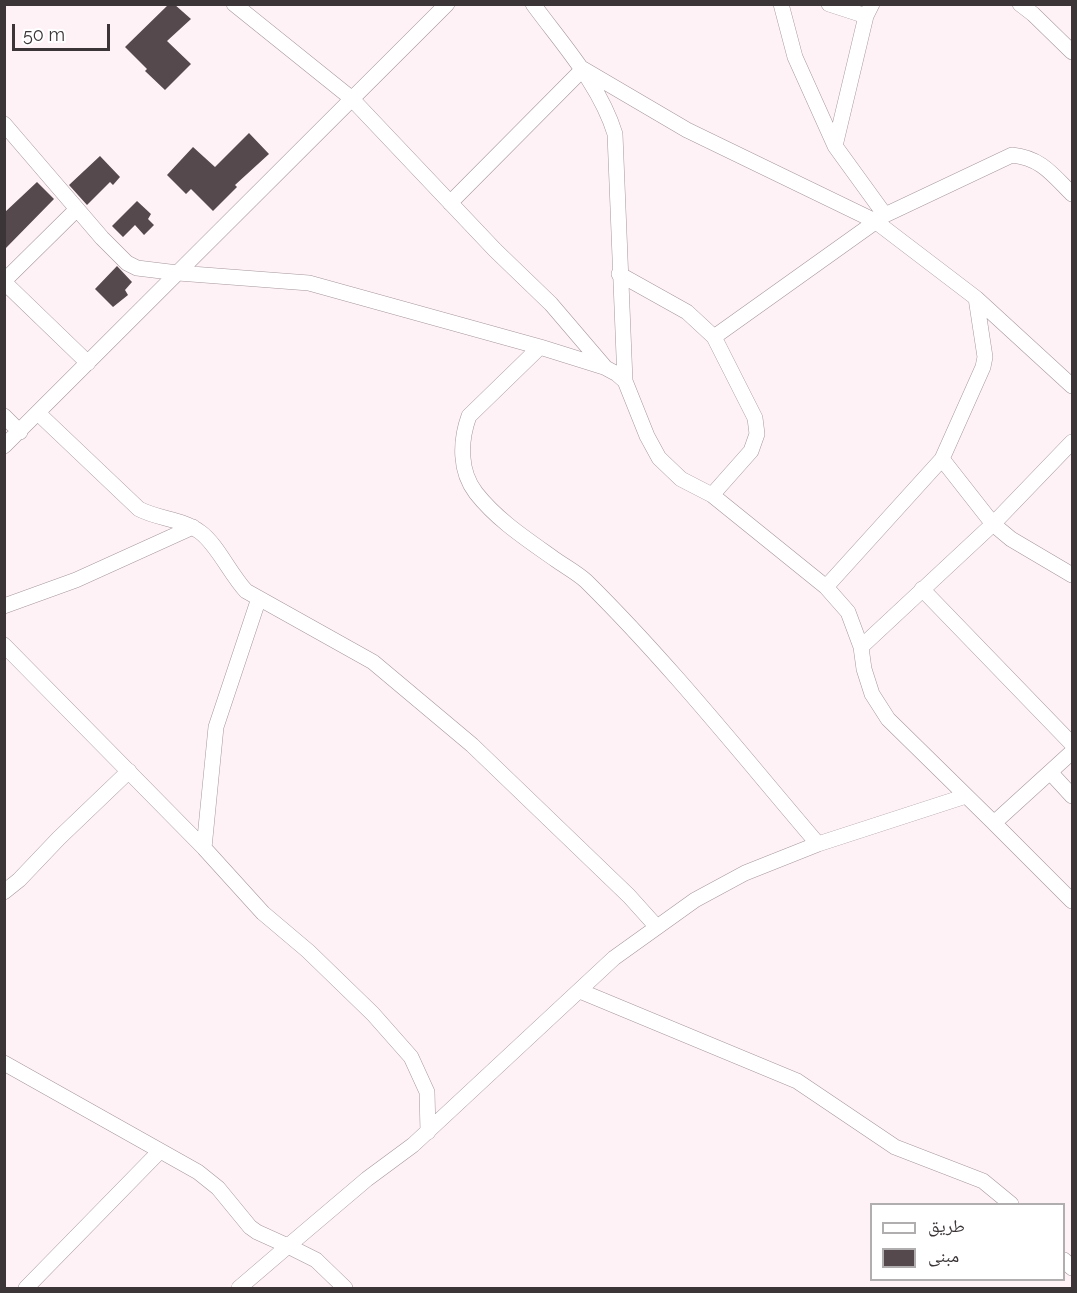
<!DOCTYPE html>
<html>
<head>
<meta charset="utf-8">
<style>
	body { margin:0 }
	#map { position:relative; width:1077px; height:1293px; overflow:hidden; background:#fff2f7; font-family:Raleway,"Noto Naskh Arabic",sans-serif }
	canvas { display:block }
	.frame { position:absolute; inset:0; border:6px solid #3b3537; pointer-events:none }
	.legend { position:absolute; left:870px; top:1203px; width:195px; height:78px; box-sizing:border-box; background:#fff; border:2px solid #b1aeaf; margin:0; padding:8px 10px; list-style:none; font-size:18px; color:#3b3537 }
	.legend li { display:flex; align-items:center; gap:12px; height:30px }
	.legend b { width:30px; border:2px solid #b1aeaf }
	.scale { position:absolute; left:12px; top:24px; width:98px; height:27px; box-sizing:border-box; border:3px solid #3b3537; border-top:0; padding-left:8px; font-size:18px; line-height:21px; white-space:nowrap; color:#3b3537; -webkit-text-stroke:4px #fff; paint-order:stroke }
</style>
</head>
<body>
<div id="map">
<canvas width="1077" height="1293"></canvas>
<div class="frame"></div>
<ul class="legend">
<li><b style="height:8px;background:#fff"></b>طريق</li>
<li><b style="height:16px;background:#55494e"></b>مبنى</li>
</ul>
<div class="scale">50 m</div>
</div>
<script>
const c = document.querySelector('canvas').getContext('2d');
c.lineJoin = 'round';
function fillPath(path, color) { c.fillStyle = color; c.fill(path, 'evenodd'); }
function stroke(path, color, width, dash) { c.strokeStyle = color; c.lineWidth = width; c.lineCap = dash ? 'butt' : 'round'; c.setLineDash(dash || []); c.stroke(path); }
fillPath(new Path2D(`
	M 169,4 L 174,4 L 191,19 L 167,41 L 191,64 L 165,90 L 145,71 L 147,69 L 125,47 Z
	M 249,133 L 269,154 L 235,185 L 237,187 L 213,211 L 191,189 L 186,194 L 167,175 L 193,147 L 215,167 Z
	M 100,156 L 120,177 L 113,185 L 110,182 L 87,205 L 69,185 Z
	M 37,182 L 54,199 L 4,250 L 4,213 Z
	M 137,201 L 151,214 L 148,219 L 154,225 L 144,235 L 135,225 L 123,237 L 112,226 Z
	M 117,266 L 132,282 L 125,290 L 128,295 L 113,307 L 95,289 Z`), '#55494e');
const street = new Path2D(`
	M 234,4 L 351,98 L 495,250 L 551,304 L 604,366
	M 533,4 C 563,45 600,85 615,134 L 625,381
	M 829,4 L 866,16
	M 1020,4 L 1033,14 L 1072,52
	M 4,124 L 102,238 L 127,263 L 137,268 L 178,273 L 309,283 L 540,347 L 604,367 L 617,374 L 625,381 L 647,436 L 659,458 L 681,479 L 712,495 L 826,587 L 848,612 L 861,647
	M 835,146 L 866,16 L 872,4
	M 450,203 L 583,69 L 687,130 L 875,221 L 976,298 L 1072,386
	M 885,215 L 1012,155 C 1041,158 1052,174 1072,194
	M 619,274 L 687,312 L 714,337 L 755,418 L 757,434 L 751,451 L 712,495
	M 4,281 L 77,209
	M 4,282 L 88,363
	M 714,337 L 885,215 L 835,146 L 795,57 L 781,4
	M 540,347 L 469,416 C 460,441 459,471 476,493 C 498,521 528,540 556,560 C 566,567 577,573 586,581 C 669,663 742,755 818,844
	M 39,414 L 139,509 C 158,519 183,519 200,532 C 217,544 230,574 246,591 L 373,662 L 472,745 L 629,896 L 656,926
	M 4,416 L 20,432
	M 4,446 L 447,4
	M 942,459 L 993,524 L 1011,539 L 1072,575
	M 826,587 L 942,459 L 983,367 L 985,357 L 976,298
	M 922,589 L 1072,744
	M 4,606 L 76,580 L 193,527
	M 4,645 L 204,848 L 263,913 L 308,951 L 373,1014 L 411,1057 L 427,1092 L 428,1132
	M 1072,752 L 994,823 L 1072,901
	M 1050,772 L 1072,796
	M 994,823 L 888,719 L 872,694 L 864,669 L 861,647 L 993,524 L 1072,442
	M 204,848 L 216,727 L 259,598
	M 4,892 L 19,880 L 59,838 L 129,771
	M 580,991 L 797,1081 L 895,1147 L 983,1181 L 1011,1204
	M 4,1063 L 198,1172 L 218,1188 L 250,1227 L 257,1232 L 288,1246 L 239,1288
	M 1064,1260 L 1072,1268
	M 26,1288 L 160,1151
	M 345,1288 L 316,1260 L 288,1246 L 367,1179 L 413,1145 L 614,958 L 695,900 L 745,873 L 818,844 L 966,796`);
stroke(street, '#a5979c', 16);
stroke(street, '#fff', 15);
</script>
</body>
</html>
